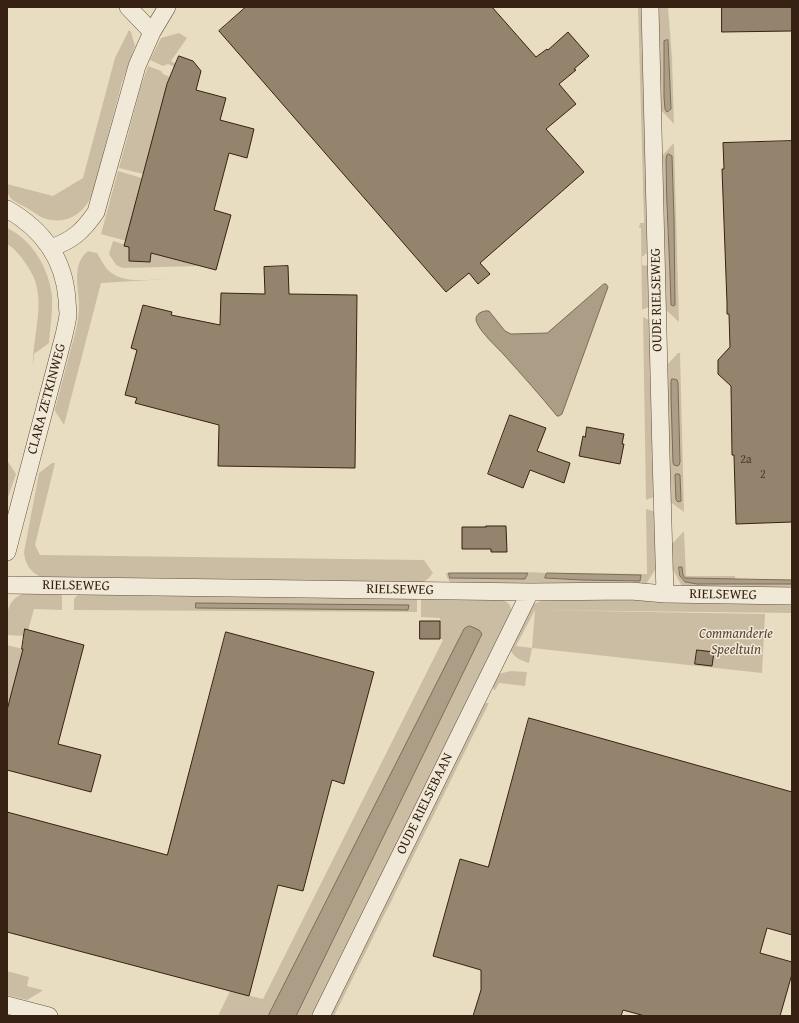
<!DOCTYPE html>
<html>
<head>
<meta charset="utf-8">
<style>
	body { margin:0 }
	#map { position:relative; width:799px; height:1023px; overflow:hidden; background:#e9ddc1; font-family:"Gentium Book Plus",serif }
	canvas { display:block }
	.frame { position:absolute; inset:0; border:8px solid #372113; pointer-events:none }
</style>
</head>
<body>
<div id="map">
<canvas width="799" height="1023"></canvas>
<div class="frame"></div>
</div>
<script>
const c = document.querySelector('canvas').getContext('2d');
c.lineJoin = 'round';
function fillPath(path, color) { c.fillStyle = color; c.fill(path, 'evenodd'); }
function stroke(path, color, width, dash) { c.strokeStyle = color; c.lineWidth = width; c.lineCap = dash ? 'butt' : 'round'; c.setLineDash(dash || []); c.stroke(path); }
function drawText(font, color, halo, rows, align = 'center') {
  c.font = font + ' "Gentium Book Plus",serif'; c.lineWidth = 3; c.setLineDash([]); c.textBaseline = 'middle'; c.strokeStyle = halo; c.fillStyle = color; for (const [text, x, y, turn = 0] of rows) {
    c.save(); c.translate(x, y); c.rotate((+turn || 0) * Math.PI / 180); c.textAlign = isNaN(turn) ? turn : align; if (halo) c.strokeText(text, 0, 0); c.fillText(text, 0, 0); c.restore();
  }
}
fillPath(new Path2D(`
	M 638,7 L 644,7 L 650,256 L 647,256 L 647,254 L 645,254 L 644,256 L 642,256 L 642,265 L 650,266 L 651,306 L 642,310 L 641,228 L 639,228 L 640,223 L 644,223 L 644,221 Z
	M 659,7 L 668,7 L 672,58 L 674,124 L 660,109 L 657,9 ZM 664,40 L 668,40 L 671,109 L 669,111 Z
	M 129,30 L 131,32 L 135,46 L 122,82 L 93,192 C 85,214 66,226 43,218 C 37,215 32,211 27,208 C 15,201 7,201 7,184 L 53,196 L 83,178 L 115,58 Z
	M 179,33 L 187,38 L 171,61 L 176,64 L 175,67 L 168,64 L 163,66 L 150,60 L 161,38 Z
	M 148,66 L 161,71 L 163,74 L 170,77 L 143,174 L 119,168 L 141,86 Z
	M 673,144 L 674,144 L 679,322 L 665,309 L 661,157 ZM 670,154 L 672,156 L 672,166 L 674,220 L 674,306 L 672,306 L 671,305 L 670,268 L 667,218 Z
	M 118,171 L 142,178 L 130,242 L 101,234 Z
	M 7,228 C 33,240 49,269 52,296 C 53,312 50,328 49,343 L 34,354 L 33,367 C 32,339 45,305 34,278 C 32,273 29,269 26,264 C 21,256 15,249 7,244 Z
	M 113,241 L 130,246 L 129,261 L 150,262 L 151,253 L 199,266 L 123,268 L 116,265 L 109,254 Z
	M 88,251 L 97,253 C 100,258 103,264 107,269 C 121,285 149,279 168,279 L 101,283 L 64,425 L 55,411 L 55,409 C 60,390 65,371 70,352 C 74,338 78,324 79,310 C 80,291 70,265 88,251 Z
	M 643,317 L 651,321 L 656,496 L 646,500 Z
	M 678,353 L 680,353 L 684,512 L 669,501 L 666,366 Z
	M 11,448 L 7,460 L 16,474 L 7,500 L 7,459 Z
	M 52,463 L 55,463 L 35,545 L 40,555 L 424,560 L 433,573 L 429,578 L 421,584 L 41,577 C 30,572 25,564 24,552 L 39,473 Z
	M 646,509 L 656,512 L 657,567 L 644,587 L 451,584 L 447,577 L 446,573 L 449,573 L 450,578 L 525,579 L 529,572 L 547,573 L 545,578 L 547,578 L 640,581 L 640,575 L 560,573 L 647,574 Z
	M 683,532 L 684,532 L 686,576 L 735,576 L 735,579 L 685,578 L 683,576 L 682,567 L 679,567 L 680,576 L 685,582 L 697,584 L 792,584 L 792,589 L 683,588 L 673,570 L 671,545 Z
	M 27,592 L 60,593 L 62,596 L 62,610 L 34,609 L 26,638 L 23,636 L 7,635 C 7,615 4,600 27,592 Z
	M 79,593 L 417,597 L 417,612 L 74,610 L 74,599 Z
	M 421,597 L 504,600 L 510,605 L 512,612 L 315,1016 L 296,1016 L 482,634 L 476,629 L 465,628 L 464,630 L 268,1016 L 218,1016 L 230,991 L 263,999 L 443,640 L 440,639 L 440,618 L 421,617 Z
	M 546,599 L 792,602 L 792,613 L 535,610 L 516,646 L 532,648 L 535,610 L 765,614 L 762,673 L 532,648 L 529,663 C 520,660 514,658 510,649 L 532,606 L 536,603 Z
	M 7,645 L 23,649 L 7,710 Z
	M 511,671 L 527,672 L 525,686 L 499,683 L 495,690 L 494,690 L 491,683 L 498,674 Z
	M 487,703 L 489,703 L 396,891 L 390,904 L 386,911 L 334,1016 L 326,1016 L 480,705 Z
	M 7,971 L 29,977 L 27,986 L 42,990 L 42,991 L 27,1000 L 7,995 Z`), '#cbbda3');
const water = new Path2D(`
	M 668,40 L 671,109 L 667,112 L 665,109 L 664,97 L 664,41 Z
	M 669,154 L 672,156 L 674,220 L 675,305 L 673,306 L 671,305 C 670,256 666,207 666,159 L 667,155 Z
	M 604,284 L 606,284 L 608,287 L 562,414 L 559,416 L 557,416 C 540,395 522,375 505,356 C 497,347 481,333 477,323 C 473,315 482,310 489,311 L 505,331 L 511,334 L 547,333 Z
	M 672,379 L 674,379 L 677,380 L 678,383 L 680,462 L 679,465 L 677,466 L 674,465 L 673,463 L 671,396 L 671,382 Z
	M 676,474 L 679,474 L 680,475 L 681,501 L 678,502 L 676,500 L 675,475 Z
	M 679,567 L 682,567 L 683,575 L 685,578 L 792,580 L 792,584 L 697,584 L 685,582 L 680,576 Z
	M 449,573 L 528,573 L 525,579 L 450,578 Z
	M 547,573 L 641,575 L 640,581 L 582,580 L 545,578 Z
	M 196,603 L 409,605 L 408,610 L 196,608 Z
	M 470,626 L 479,630 L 482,634 L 296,1016 L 268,1016 L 464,629 L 465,628 Z`);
fillPath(water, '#ac9d86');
stroke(water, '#7d6b58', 1);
const building = new Path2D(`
	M 246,7 L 492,7 L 536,57 L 547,49 L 548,50 L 568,32 L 589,56 L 574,69 L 576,70 L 559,84 L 576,104 L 546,129 L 584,172 L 480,263 L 490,274 L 478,284 L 469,273 L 446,292 L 219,31 Z
	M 722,7 L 792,7 L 792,31 L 722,32 Z
	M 179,56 L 193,61 L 201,71 L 196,90 L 226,98 L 220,120 L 254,129 L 247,158 L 229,153 L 214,210 L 231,215 L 216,270 L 151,253 L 150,262 L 129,261 L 129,247 L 124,246 L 167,84 Z
	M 792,141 L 792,522 L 736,524 L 734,455 L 732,455 L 731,386 L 718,374 L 718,360 L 730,347 L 729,314 L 727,314 L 727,303 L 722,169 L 724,169 L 723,143 Z
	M 288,266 L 289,294 L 357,295 L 355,468 L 218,466 L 219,425 L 135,403 L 137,398 L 125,395 L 137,350 L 131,348 L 143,305 L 172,312 L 171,315 L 220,325 L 221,293 L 265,294 L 264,267 Z
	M 510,415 L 546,428 L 537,451 L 570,463 L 564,483 L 530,470 L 523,488 L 488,474 Z
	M 587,427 L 624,434 L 622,444 L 624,444 L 620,464 L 579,456 L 583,436 L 585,437 Z
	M 486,526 L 506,526 L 507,552 L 491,552 L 491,549 L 462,549 L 462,527 L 486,527 Z
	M 420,621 L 440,621 L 440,639 L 420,639 Z
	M 25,629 L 84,645 L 58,744 L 101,755 L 91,792 L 7,770 L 7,710 L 23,649 L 22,649 Z
	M 226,632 L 374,672 L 344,784 L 332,780 L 303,891 L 278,885 L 249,996 L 7,932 L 7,812 L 167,855 Z
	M 697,650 L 714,652 L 712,666 L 695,664 Z
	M 529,718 L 792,792 L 792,935 L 767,928 L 760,953 L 792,962 L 792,974 L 780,1016 L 645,1016 L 623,1010 L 621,1016 L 473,1016 L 481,990 L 481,970 L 433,956 L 460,859 L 488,867 Z`);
fillPath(building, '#94836d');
stroke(building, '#372113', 1);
const minor = new Path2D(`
	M 128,7 L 152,32
	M 650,7 L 661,455 L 665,594
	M 7,209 C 42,229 64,259 67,299 C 67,304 68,310 68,315 C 67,323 65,331 63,339 L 7,552
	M 51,248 C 73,240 83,231 96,212 L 137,66 L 152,32 L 167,7
	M 7,585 L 530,592 L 631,591 L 665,594 L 792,596
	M 7,1005 L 49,1016
	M 321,1016 L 530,592`);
stroke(minor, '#64503e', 18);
stroke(minor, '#f1e9d7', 17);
drawText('12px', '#4e3a2a', null, [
	["2a",746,460],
	["2",763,475]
]);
drawText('14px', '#372113', '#f1e9d7', [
	["OUDE RIELSEWEG",657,300,-91],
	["CLARA ZETKINWEG",47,399,-75],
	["RIELSEWEG",76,586,1],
	["RIELSEWEG",400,590,1],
	["RIELSEWEG",723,595,1],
	["OUDE RIELSEBAAN",425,804,-64]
]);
drawText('italic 14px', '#5c4837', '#f1e9d7', [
	["Commanderie",736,634],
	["Speeltuin",736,650]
]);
</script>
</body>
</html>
